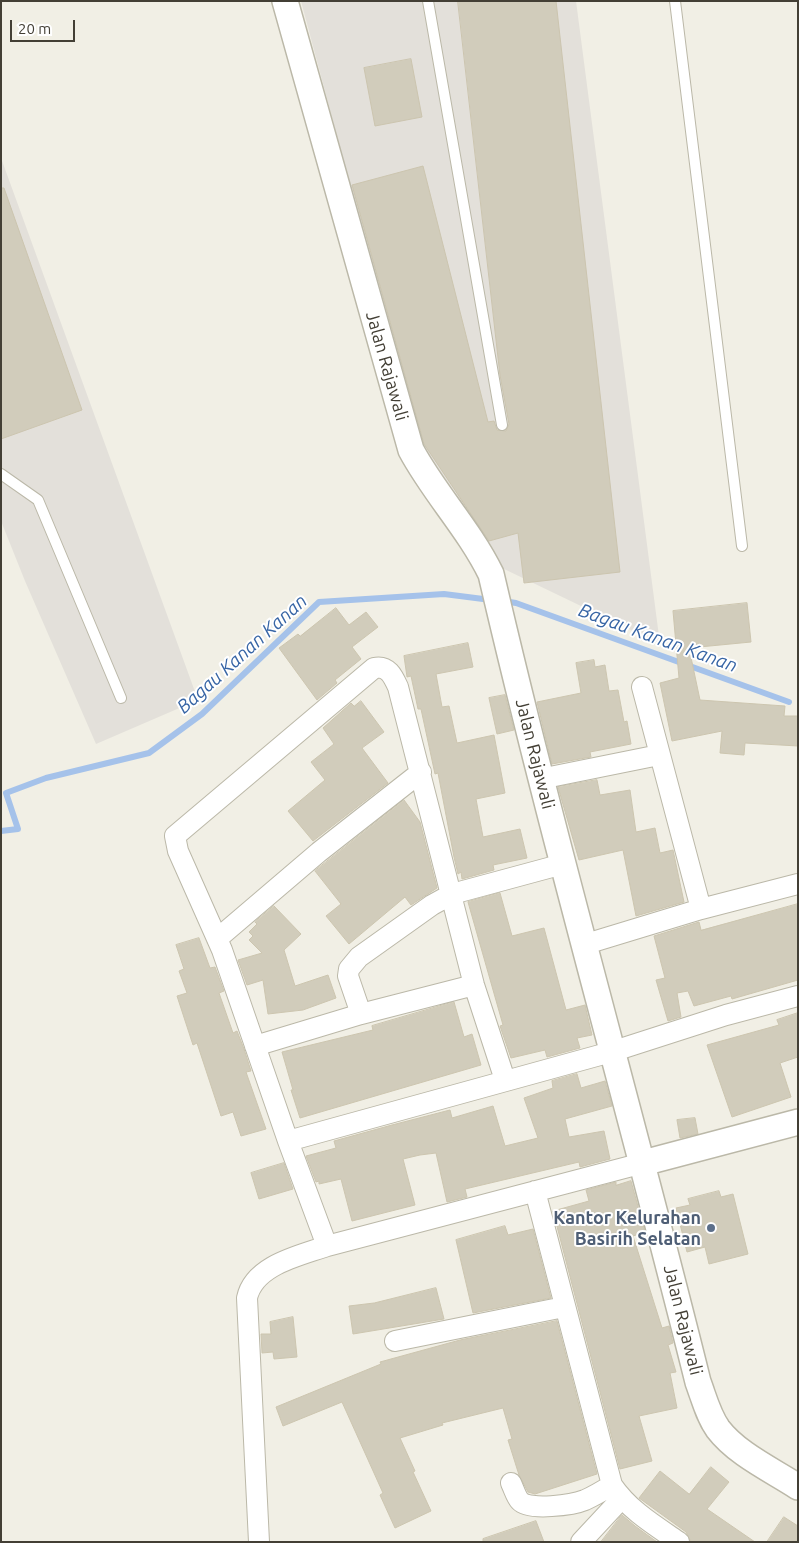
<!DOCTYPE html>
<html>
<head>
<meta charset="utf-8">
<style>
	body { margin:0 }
	#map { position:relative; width:799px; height:1543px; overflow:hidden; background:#f1efe5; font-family:Ubuntu,sans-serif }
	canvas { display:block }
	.frame { position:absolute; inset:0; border:2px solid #433f35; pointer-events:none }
	.scale { position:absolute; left:10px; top:20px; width:65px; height:22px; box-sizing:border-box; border:2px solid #433f35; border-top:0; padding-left:6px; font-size:15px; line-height:18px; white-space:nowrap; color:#433f35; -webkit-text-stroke:4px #fff; paint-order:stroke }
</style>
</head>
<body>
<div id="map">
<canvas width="799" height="1543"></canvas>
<div class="frame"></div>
<div class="scale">20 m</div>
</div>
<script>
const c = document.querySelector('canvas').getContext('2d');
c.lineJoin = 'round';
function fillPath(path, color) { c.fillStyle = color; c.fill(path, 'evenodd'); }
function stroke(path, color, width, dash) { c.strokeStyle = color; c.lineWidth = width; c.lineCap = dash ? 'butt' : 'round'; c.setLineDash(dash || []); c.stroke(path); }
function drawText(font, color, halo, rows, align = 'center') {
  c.font = font + ' Ubuntu,sans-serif'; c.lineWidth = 4; c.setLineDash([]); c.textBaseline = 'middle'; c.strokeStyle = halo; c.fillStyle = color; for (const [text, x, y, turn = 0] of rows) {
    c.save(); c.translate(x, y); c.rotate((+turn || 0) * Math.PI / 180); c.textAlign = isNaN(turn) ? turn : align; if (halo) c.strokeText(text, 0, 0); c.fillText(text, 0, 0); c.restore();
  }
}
fillPath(new Path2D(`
	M 301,1 L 576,1 L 660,644 L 502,568 L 421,452 Z
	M 1,158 L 198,700 L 96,744 L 25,581 L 1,521 Z`), '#e3e0da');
stroke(new Path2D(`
	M 503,601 L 516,603 L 789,702
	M 1,831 L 18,829 L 6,793 L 46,778 L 149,753 L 202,714 L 319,602 L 444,594 L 491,600`), '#a5c2ea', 6);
const building = new Path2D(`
	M 458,1 L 556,1 L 620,572 L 524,583 L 518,533 L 489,541 L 424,444 L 352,185 L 423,166 L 488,422 L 494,421 L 497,430 L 506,431 L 509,424 L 500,375 Z
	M 411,59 L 422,117 L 375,126 L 364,68 Z
	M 1,188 L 4,188 L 82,410 L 1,439 Z
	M 747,603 L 751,642 L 689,648 L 700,700 L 785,706 L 784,716 L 798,716 L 798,746 L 745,743 L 744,755 L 720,753 L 722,731 L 672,741 L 660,683 L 679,678 L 673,611 Z
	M 336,608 L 349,625 L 366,612 L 378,627 L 352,647 L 361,659 L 335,680 L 337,683 L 317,700 L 279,648 L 298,634 L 300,636 Z
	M 468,643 L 473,667 L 436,674 L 442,707 L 449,706 L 457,743 L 494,735 L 505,793 L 476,799 L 483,837 L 520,829 L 527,858 L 493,865 L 494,870 L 462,879 L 461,872 L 458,874 L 454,857 L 438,773 L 435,774 L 421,709 L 418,709 L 411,676 L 407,677 L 404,656 Z
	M 594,660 L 595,667 L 605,665 L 609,691 L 618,690 L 624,722 L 627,721 L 631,744 L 590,752 L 591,757 L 552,764 L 537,702 L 581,693 L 576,663 Z
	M 505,695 L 514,730 L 497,734 L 489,698 Z
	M 361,701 L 384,732 L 362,748 L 388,783 L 313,841 L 288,811 L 325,780 L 311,762 L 334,744 L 323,728 L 351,703 L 354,706 Z
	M 597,780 L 600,795 L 630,790 L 636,832 L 655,828 L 660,853 L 673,850 L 684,902 L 636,916 L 623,850 L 579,860 L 558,787 Z
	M 404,800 L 420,822 L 437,888 L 411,905 L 405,897 L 349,944 L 326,916 L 341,904 L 315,871 Z
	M 500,893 L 512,936 L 544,928 L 566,1010 L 585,1005 L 592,1035 L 577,1038 L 580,1048 L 547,1057 L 545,1050 L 511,1058 L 500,1026 L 503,1025 L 468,902 Z
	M 798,904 L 798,980 L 732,999 L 731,996 L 694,1006 L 688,991 L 677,993 L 681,1017 L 668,1021 L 656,980 L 665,978 L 654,936 L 699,922 L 701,930 Z
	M 274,906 L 301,934 L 284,950 L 295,986 L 328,975 L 336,998 L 303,1010 L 268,1014 L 263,980 L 247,985 L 238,960 L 262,953 L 249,940 L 253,936 L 249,932 L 257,924 L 255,922 Z
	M 199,938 L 210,968 L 215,967 L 224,991 L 219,993 L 233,1033 L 237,1031 L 244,1049 L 251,1071 L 246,1072 L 266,1129 L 241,1136 L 233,1112 L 221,1116 L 197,1043 L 193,1045 L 177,996 L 187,993 L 179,971 L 184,969 L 176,945 Z
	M 454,1002 L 464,1037 L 472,1034 L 481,1065 L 300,1118 L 291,1090 L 293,1090 L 282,1052 L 373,1030 L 372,1026 Z
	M 798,1013 L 798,1057 L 780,1063 L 791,1097 L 732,1117 L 707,1045 L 779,1025 L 777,1020 Z
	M 577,1074 L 581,1088 L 605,1081 L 612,1106 L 565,1119 L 569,1137 L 604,1131 L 610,1159 L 580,1167 L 579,1162 L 465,1189 L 467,1197 L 447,1202 L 436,1153 L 420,1155 L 403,1159 L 415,1205 L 352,1221 L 341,1179 L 319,1184 L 319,1181 L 316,1182 L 306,1156 L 336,1148 L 334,1141 L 392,1125 L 450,1110 L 452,1118 L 493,1106 L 505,1146 L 538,1138 L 524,1098 L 553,1088 L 552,1081 Z
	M 695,1118 L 698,1134 L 680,1138 L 677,1120 Z
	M 284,1163 L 293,1189 L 259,1199 L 251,1173 Z
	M 631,1181 L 645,1232 L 633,1236 L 662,1328 L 669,1326 L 673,1343 L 668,1345 L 676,1372 L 670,1373 L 677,1408 L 639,1416 L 652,1461 L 620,1469 L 553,1211 L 589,1201 L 586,1190 L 616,1182 L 616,1185 Z
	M 719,1191 L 721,1197 L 733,1194 L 748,1254 L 709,1264 L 705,1247 L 687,1252 L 676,1208 L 690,1205 L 688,1199 Z
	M 505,1226 L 508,1235 L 533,1229 L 551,1298 L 473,1313 L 456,1240 Z
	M 436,1288 L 444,1319 L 353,1334 L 349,1306 L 374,1303 Z
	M 293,1317 L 297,1357 L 274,1359 L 273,1352 L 262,1353 L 261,1334 L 271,1334 L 270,1322 Z
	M 557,1321 L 597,1474 L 535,1494 L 528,1492 L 519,1475 L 508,1440 L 512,1439 L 503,1408 L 442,1423 L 443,1425 L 400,1438 L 415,1471 L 413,1472 L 431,1511 L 395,1528 L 380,1495 L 383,1493 L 342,1402 L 283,1426 L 276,1407 L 381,1364 L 380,1362 L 460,1340 Z
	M 711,1467 L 729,1482 L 707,1509 L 755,1542 L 691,1542 L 686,1532 L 639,1498 L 660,1471 L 689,1494 Z
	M 622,1515 L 635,1526 L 657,1542 L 601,1542 Z
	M 784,1517 L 798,1526 L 798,1542 L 767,1542 Z
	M 536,1521 L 544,1542 L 483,1542 L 483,1539 Z`);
fillPath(building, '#d1ccbb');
stroke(building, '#ccc5af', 1);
const service = new Path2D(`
	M 428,1 L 502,425
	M 675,1 L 742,546
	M 1,474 L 38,500 L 121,698`);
const minor = new Path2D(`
	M 642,687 L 701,909
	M 540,779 L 659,755
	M 217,939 L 319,852 L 421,772
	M 586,944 L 701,909 L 798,884
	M 361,1014 L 348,976 L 349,969 L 359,957 L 432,905 L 452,894 L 563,864
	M 255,1046 L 361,1014 L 474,985
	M 288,1141 L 611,1052 L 726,1015 L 798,996
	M 535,1191 L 612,1485 C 629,1510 654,1525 679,1542
	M 327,1246 L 288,1141 L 222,950 L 178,851 L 175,836 L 374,668 C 388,665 393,676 398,687 L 474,985 L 505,1080
	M 395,1341 L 564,1307
	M 511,1483 C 514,1489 516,1497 520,1501 C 529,1511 573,1505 585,1500 C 594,1496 604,1490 612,1485
	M 259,1542 L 247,1298 C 254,1265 299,1256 327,1246 L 643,1163
	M 581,1542 L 622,1498`);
const tertiary = new Path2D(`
	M 285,1 L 411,450 C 434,493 469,529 491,574 C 554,845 631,1112 698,1382 C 704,1398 708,1415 718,1429 C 737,1454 772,1470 798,1487
	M 643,1163 L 798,1122`);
stroke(service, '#bbb8a8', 12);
stroke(minor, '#bbb8a8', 22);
stroke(tertiary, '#bbb8a8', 28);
stroke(service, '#fff', 10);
stroke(minor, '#fff', 20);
stroke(tertiary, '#fff', 25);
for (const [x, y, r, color] of [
	[711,1228,5,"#5c6f8a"]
]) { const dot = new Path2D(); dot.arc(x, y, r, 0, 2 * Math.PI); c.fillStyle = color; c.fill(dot); stroke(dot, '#fff', 2); }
drawText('18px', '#433f35', '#fff', [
	["Jalan Rajawali",387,366,74],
	["Jalan Rajawali",535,754,76],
	["Jalan Rajawali",683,1320,76]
]);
drawText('bold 18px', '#4e5e75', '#fff', [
	["Kantor Kelurahan",701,1218],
	["Basirih Selatan",701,1239]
], 'right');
drawText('italic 19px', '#3765a5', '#fff', [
	["Bagau Kanan Kanan",658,638,20],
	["Bagau Kanan Kanan",242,654,-42]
]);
</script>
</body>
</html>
